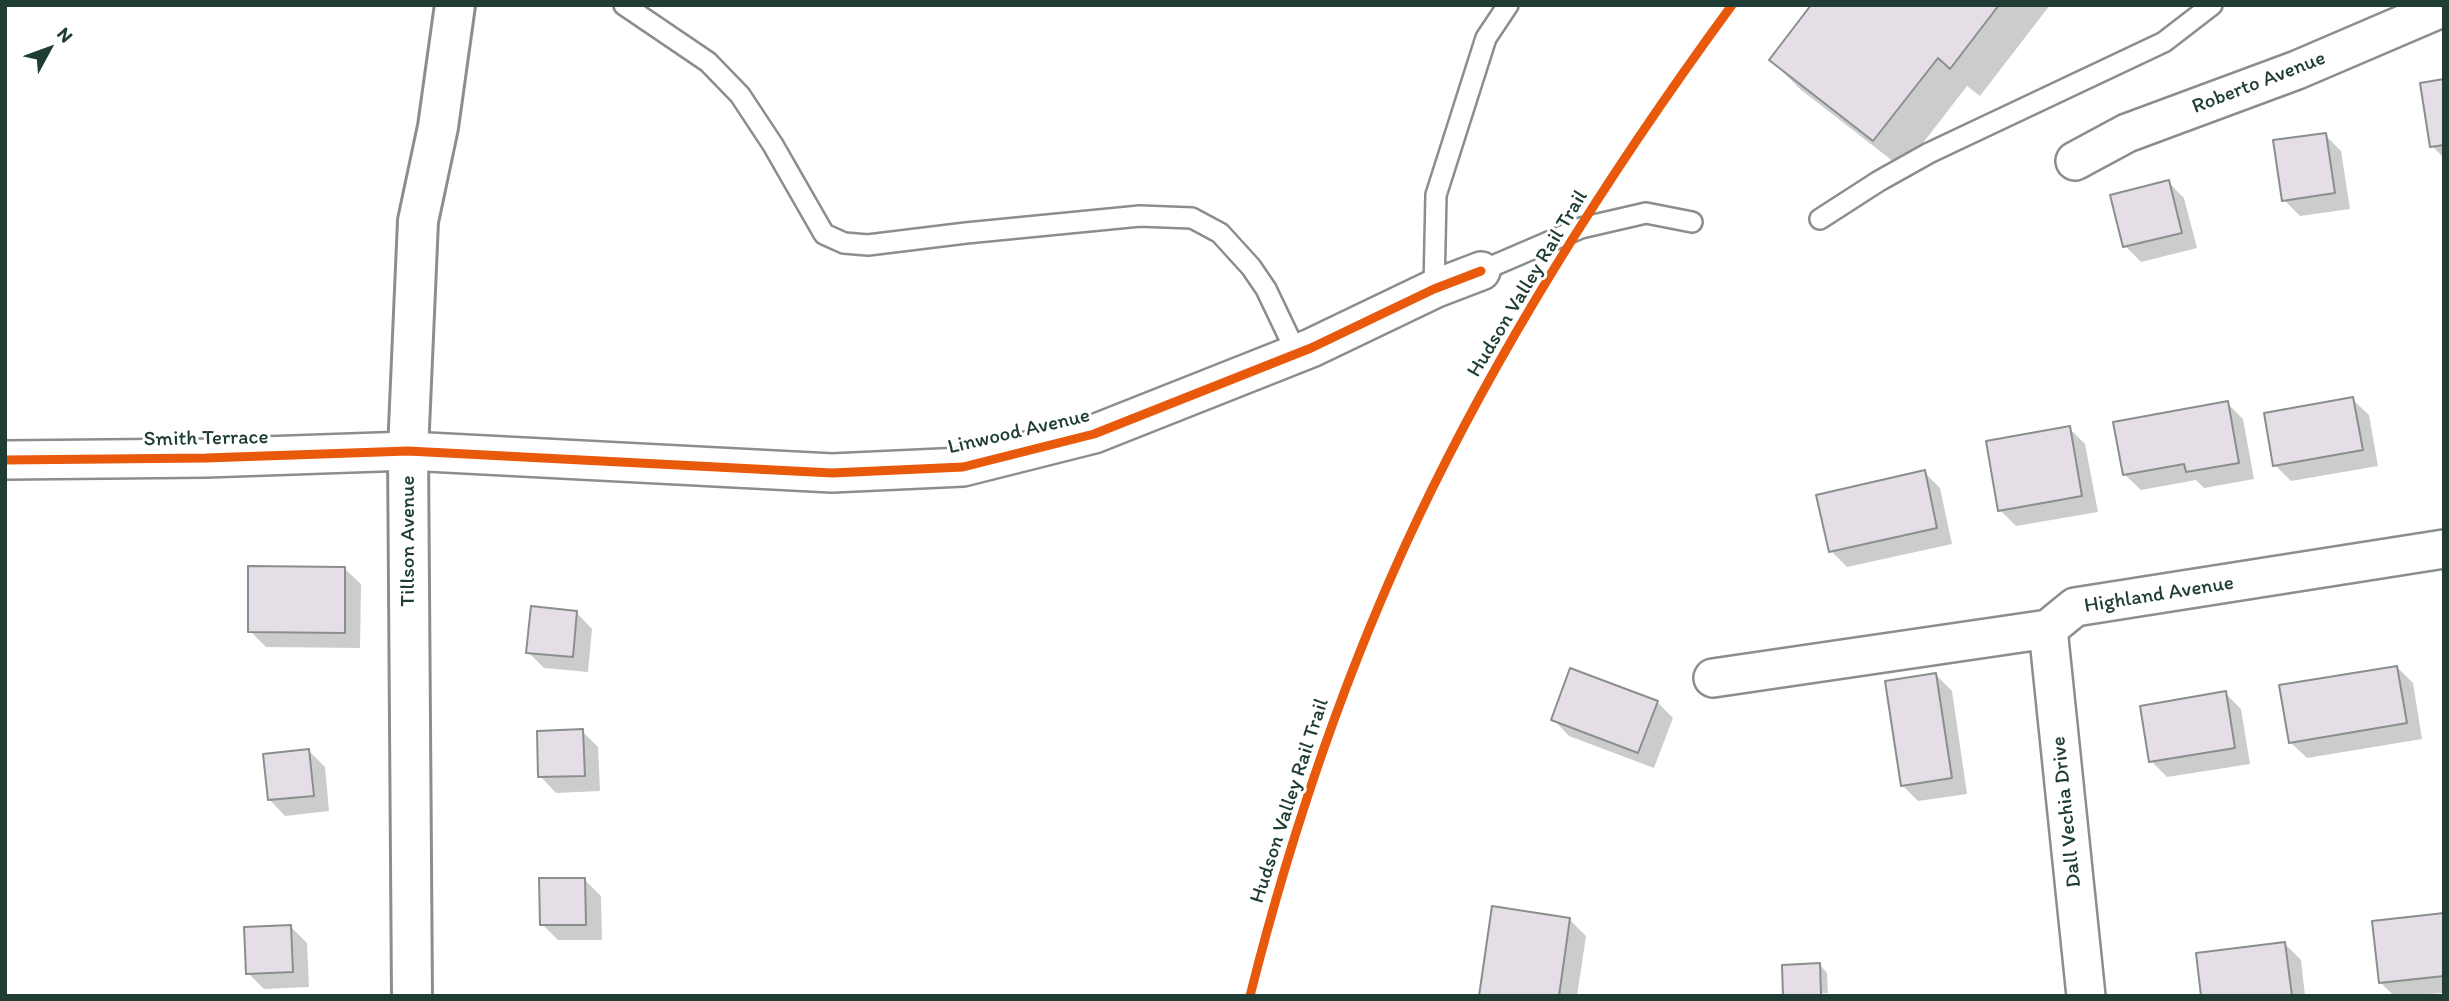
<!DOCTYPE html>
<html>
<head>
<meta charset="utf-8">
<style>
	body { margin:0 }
	#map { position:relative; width:2449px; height:1001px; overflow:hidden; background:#fff; font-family:Itim,sans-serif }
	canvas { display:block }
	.frame { position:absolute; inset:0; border:7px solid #1f3d34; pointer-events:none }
	.north { position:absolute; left:14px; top:14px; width:70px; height:70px; -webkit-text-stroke:5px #fff; paint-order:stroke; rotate:49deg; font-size:19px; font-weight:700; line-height:28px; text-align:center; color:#1f3d34 }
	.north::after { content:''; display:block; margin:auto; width:24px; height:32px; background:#1f3d34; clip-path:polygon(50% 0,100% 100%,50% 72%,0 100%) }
</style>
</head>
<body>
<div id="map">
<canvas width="2449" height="1001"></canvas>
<div class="frame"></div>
<div class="north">N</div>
</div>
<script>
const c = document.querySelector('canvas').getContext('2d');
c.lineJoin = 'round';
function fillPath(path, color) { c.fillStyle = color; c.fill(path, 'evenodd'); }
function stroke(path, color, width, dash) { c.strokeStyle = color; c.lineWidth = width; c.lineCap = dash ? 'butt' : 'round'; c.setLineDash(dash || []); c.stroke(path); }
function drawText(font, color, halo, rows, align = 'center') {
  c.font = font + ' Itim,sans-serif'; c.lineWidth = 6; c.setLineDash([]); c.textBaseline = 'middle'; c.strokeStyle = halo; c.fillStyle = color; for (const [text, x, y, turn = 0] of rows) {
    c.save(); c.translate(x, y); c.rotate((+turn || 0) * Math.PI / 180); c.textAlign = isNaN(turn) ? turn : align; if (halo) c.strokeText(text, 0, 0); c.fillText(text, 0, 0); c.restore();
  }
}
fillPath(new Path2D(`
	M 1814,5 L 2050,5 L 1980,96 L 1967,86 L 1903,169 L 1800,89 L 1771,60 Z
	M 2444,81 L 2444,158 L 2432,146 Z
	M 2325,135 L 2341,151 L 2350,209 L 2300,216 L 2284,200 Z
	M 2168,182 L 2184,198 L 2197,248 L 2141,262 L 2125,246 Z
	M 2352,399 L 2369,415 L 2378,466 L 2291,481 L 2275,465 Z
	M 2227,403 L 2243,419 L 2254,479 L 2204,488 L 2196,480 L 2141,490 L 2124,474 Z
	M 2069,428 L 2085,444 L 2098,512 L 2016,526 L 2000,510 Z
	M 1924,472 L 1940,488 L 1952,544 L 1847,567 L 1831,551 Z
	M 344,568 L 361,584 L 360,648 L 266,647 L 250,631 Z
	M 576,612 L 592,629 L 588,672 L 544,668 L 528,652 Z
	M 2397,667 L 2413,683 L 2422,739 L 2307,758 L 2290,742 Z
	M 1936,675 L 1952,691 L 1967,794 L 1918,801 L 1902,785 Z
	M 2225,693 L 2241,709 L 2250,764 L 2167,777 L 2151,761 Z
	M 1657,702 L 1673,718 L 1654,768 L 1569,736 L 1553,719 Z
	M 582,731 L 598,747 L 600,791 L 556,793 L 540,776 Z
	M 309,751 L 325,767 L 329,811 L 285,816 L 269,799 Z
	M 585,880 L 601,896 L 602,940 L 558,940 L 542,924 Z
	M 2444,914 L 2444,993 L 2394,996 L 2380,982 Z
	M 1570,920 L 1586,936 L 1577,996 L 1481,996 Z
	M 291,927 L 307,943 L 309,987 L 264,989 L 248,973 Z
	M 2285,944 L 2301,960 L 2305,996 L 2203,996 Z
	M 1820,965 L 1827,973 L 1828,993 L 1790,995 Z`), '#0003');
const building = new Path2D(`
	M 1811,5 L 1999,5 L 1950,69 L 1938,58 L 1873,141 L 1769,60 Z
	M 2444,79 L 2444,145 L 2430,147 L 2420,83 Z
	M 2326,133 L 2335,193 L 2282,201 L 2273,140 Z
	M 2169,180 L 2182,233 L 2123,247 L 2110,195 Z
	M 2353,397 L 2363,450 L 2273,466 L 2264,413 Z
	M 2228,401 L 2239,463 L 2186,472 L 2184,464 L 2123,475 L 2113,422 Z
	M 2070,426 L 2082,496 L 1998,511 L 1986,441 Z
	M 1925,470 L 1937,528 L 1829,552 L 1816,495 Z
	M 248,566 L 345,567 L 345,633 L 248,632 Z
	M 531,606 L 577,611 L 573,657 L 526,653 Z
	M 2397,666 L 2407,723 L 2289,743 L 2279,685 Z
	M 1570,668 L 1658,701 L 1638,753 L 1551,720 Z
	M 1936,673 L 1952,778 L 1901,786 L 1885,681 Z
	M 2226,691 L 2235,748 L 2149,762 L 2140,706 Z
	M 583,729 L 585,776 L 538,777 L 537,731 Z
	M 309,749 L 314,796 L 268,800 L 263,754 Z
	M 539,878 L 585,878 L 586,925 L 540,925 Z
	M 1492,906 L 1570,918 L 1559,996 L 1479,996 Z
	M 2444,913 L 2444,976 L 2379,983 L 2372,921 Z
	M 291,925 L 293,972 L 246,974 L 244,927 Z
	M 2285,942 L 2292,996 L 2201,996 L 2196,953 Z
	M 1820,963 L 1821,995 L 1783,996 L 1782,965 Z`);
fillPath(building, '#e6dee6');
stroke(building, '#898f8d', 2);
const service = new Path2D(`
	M 624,5 L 708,62 L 740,95 L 773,145 L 824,234 L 844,243 L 868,245 L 966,233 L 1140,216 L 1192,218 L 1220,233 L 1251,267 L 1266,289 L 1297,354
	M 1820,219 L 1879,181 L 1929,153 L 2164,42 L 2212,5
	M 1481,271 L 1581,228 L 1646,213 L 1692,222
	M 1434,289 L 1436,195 L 1486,38 L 1508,5`);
const minor = new Path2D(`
	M 2075,161 L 2127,133 L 2297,70 L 2444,7
	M 5,460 L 206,458 L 408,451 L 832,473 L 963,467 L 1094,434 L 1311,348 L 1434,289 L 1481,271
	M 2048,629 L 2086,996
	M 1713,678 L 2048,629 L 2075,607 L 2444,549`);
const tertiary = new Path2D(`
	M 412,996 L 408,451 L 418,221 L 438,127 L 455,5`);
stroke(service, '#898f8d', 24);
stroke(minor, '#898f8d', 42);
stroke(tertiary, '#898f8d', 44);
stroke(service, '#fff', 19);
stroke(minor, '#fff', 37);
stroke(tertiary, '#fff', 38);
stroke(new Path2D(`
	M 5,460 L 206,458 L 408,451 L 832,473 L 963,467 L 1094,434 L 1311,348 L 1434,289 L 1481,271
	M 1250,996 C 1291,833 1346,670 1418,518 C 1504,337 1614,166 1732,5`), '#e8590c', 9);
drawText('21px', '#1f3d34', '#fff', [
	["Roberto Avenue",2259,83,-21],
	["Hudson Valley Rail Trail",1528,284,-59],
	["Linwood Avenue",1019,432,-13],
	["Smith Terrace",206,439,-1],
	["Tillson Avenue",409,541,-90],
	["Highland Avenue",2159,595,-9],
	["Hudson Valley Rail Trail",1290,801,-72],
	["Dall Vechia Drive",2067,812,-96]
]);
</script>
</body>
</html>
